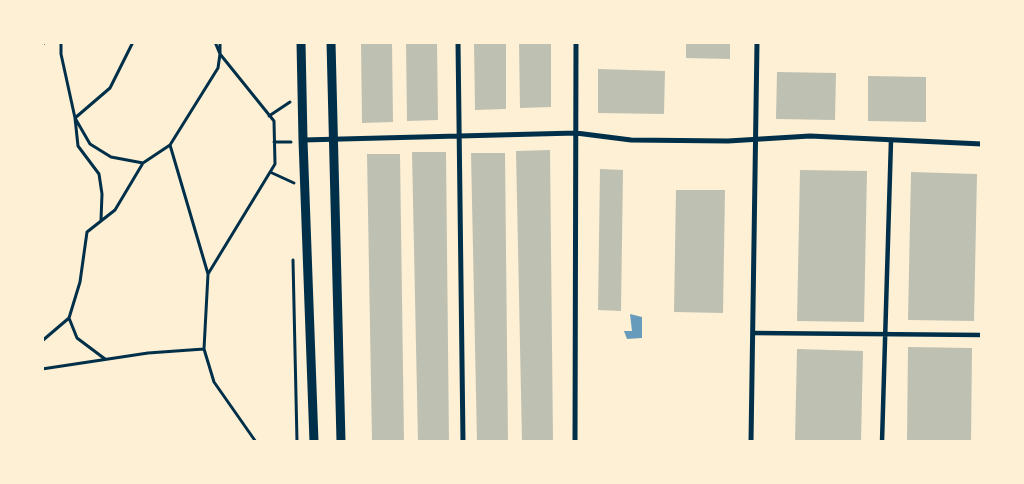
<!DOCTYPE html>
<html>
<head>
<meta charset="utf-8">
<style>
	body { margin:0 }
	#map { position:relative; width:1024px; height:484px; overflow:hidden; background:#fdf0d5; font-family:"Times New Roman",serif }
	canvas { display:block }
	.frame { position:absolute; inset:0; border:44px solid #fdf0d5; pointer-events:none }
</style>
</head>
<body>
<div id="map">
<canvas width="1024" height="484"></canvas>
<div class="frame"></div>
</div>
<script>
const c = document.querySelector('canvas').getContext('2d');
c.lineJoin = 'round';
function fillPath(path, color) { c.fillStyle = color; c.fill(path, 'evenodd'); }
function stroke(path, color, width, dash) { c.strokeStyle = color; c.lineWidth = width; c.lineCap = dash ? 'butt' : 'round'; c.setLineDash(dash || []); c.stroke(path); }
fillPath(new Path2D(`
	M 630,314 L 642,317 L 642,338 L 627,339 L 624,331 L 632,331 Z`), '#669bbc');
fillPath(new Path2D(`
	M 361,42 L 392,42 L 393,122 L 362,123 Z
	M 406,42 L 437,42 L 438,120 L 407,121 Z
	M 474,42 L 506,42 L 506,109 L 475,110 Z
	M 519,42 L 551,42 L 551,107 L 520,108 Z
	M 686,42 L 730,42 L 730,59 L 686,58 Z
	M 598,69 L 665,71 L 664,114 L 598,113 Z
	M 777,72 L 836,73 L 835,120 L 776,119 Z
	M 868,76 L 926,77 L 926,122 L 868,121 Z
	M 550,150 L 553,442 L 522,442 L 516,151 Z
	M 412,152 L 446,152 L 449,442 L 418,442 Z
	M 471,153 L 505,153 L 508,442 L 477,442 Z
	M 367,154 L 400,154 L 404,442 L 372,442 Z
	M 600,169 L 623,170 L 621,311 L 598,310 Z
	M 800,170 L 867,171 L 864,322 L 797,321 Z
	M 911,172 L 977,174 L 974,321 L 908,320 Z
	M 676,190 L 725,190 L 723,313 L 674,312 Z
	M 908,347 L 972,348 L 971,442 L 907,442 Z
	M 797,349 L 863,351 L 861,442 L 795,442 Z`), '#bec0b2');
stroke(new Path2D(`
	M 61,42 L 61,54 L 75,118 L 90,144 L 111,157 L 143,163
	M 215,42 L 220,54 L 218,68 L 170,145 L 208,274 L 204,349 L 214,382 L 256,442
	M 42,45 L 45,42
	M 269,116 L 290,102
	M 274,142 L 291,142
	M 270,172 L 294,183
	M 101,220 L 102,194 L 99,174 L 78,146 L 75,118 L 110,88 L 133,42
	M 293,260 L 297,442
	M 208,274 L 275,164 L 274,121 L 220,54 L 220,42
	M 42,341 L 69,318
	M 105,359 L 77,338 L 69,318 L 80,282 L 87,232 L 115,210 L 143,163 L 170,145
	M 42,369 L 148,353 L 204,349`), '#003049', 3);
stroke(new Path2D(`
	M 753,333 L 982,335
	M 882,442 L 891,140`), '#003049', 4.5);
stroke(new Path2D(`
	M 458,42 L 463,442
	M 303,140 L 576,133 L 631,140 L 728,141 L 810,136 L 982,144
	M 575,442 L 576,42
	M 751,442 L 757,42`), '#003049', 5);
stroke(new Path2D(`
	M 301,42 L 303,140 L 314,442
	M 331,42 L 341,442`), '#003049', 9);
</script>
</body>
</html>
